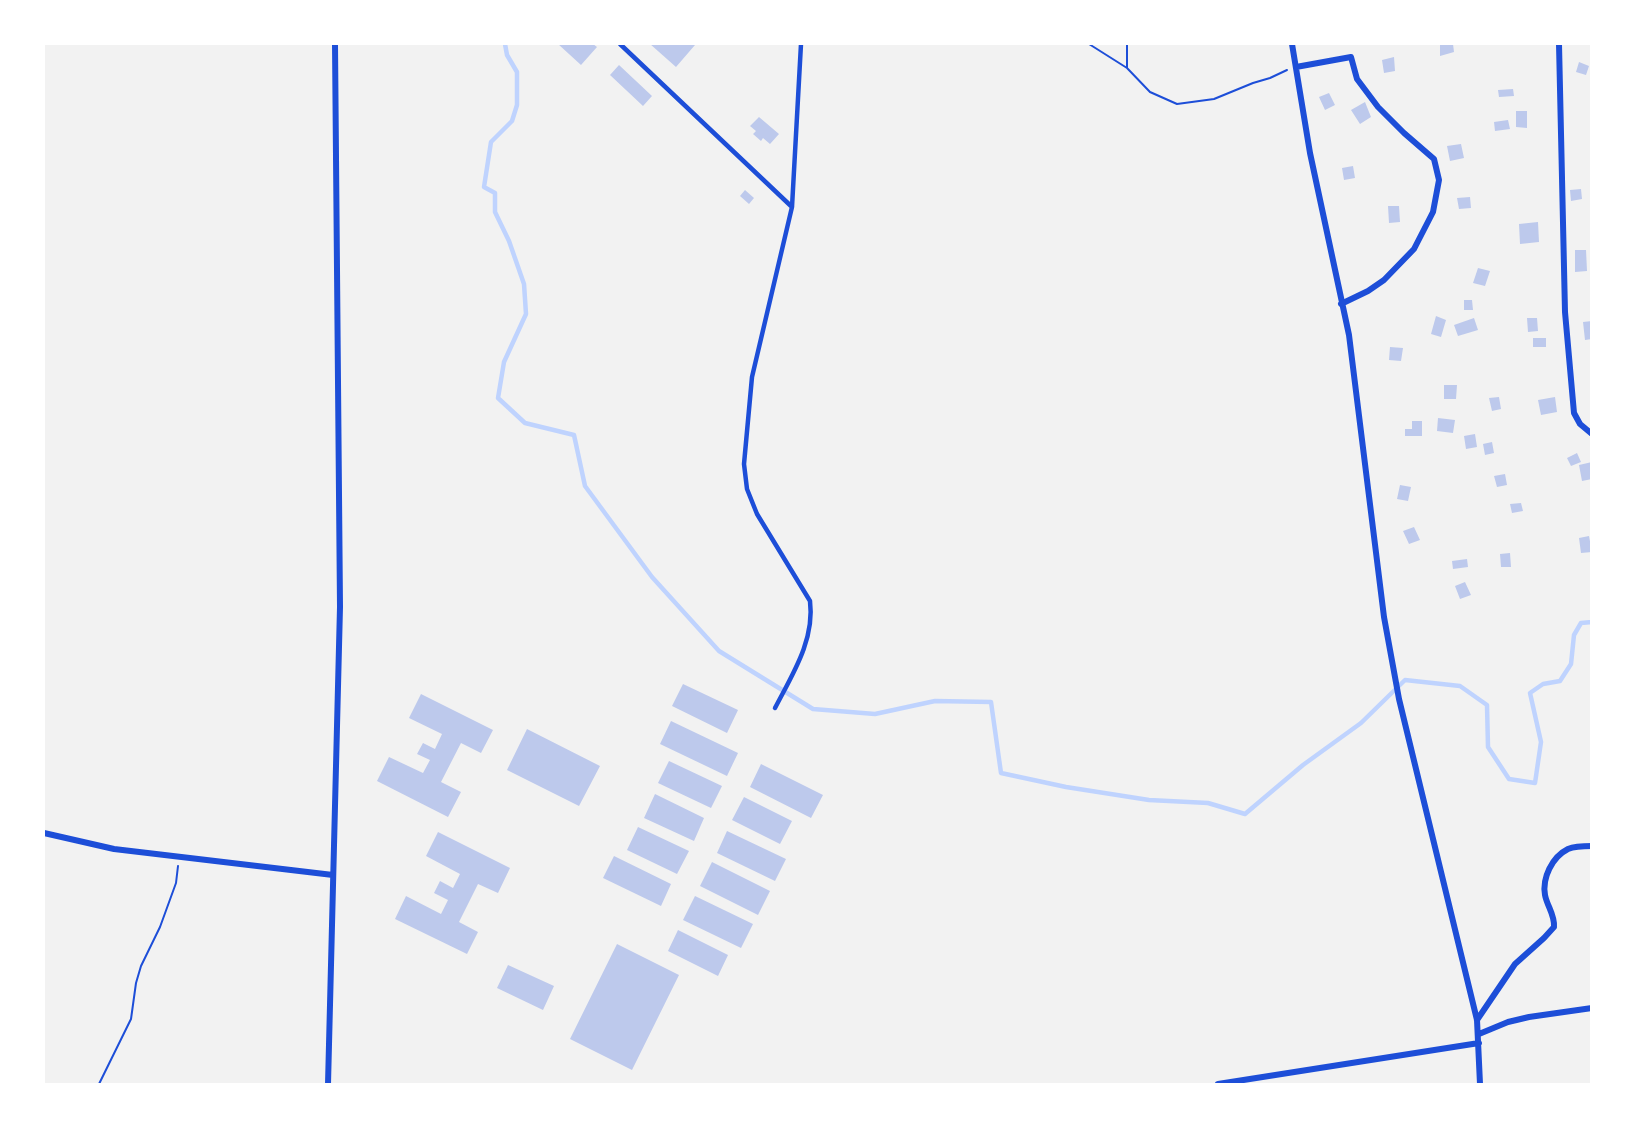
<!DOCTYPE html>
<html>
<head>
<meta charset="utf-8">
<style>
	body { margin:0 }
	#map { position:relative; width:1635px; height:1128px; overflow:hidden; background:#f2f2f2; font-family:"IBM Plex Sans",sans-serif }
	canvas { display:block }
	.frame { position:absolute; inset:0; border:45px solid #fff; pointer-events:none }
</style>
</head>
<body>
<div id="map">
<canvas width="1635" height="1128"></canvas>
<div class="frame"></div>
</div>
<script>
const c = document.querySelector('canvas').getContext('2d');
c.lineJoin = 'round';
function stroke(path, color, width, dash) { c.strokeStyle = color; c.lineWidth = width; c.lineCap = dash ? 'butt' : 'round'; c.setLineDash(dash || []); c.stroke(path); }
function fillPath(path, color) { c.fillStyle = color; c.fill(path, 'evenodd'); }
stroke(new Path2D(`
	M 505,44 L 507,55 L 517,72 L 517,105 L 512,121 L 491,142 L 484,187 L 495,193 L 495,212 L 509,241 L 524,284 L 526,314 L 504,362 L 498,398 L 525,423 L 574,435 L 585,486 L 652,577 L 719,651 L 813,709 L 875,714 L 935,701 L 991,702 L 1001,773 L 1066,787 L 1149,800 L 1208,803 L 1245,814 L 1303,765 L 1361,723 L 1405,680 L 1460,686 L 1487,705 L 1488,747 L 1509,779 L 1535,783 L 1541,742 L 1530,693 L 1543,684 L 1560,681 L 1571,664 L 1574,635 L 1581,623 L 1592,622`), '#bfd3fe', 4.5);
fillPath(new Path2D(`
	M 558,44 L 593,44 L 597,47 L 581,65 Z
	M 650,44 L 693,44 L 695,45 L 676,67 Z
	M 1453,44 L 1454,52 L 1440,56 L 1440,45 Z
	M 1394,57 L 1395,71 L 1384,73 L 1382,60 Z
	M 1579,62 L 1589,66 L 1586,75 L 1576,72 Z
	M 619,65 L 652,96 L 643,106 L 610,75 Z
	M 1513,89 L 1514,96 L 1499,97 L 1498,90 Z
	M 1329,93 L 1335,105 L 1325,110 L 1319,97 Z
	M 1365,102 L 1371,117 L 1360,124 L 1351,110 Z
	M 1516,111 L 1527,111 L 1527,128 L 1516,127 Z
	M 759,117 L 779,134 L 770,144 L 763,138 L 761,141 L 753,134 L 756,131 L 750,126 Z
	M 1508,120 L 1510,129 L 1495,131 L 1494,122 Z
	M 1461,144 L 1464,158 L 1450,161 L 1447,146 Z
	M 1353,166 L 1355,178 L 1344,180 L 1342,168 Z
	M 1581,189 L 1582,199 L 1571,201 L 1570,190 Z
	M 745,190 L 754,198 L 749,204 L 740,196 Z
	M 1470,197 L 1471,208 L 1459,209 L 1457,198 Z
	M 1388,206 L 1399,206 L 1400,222 L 1389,223 Z
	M 1538,222 L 1539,242 L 1520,244 L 1519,224 Z
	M 1575,250 L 1586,250 L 1587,271 L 1575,272 Z
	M 1478,268 L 1490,271 L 1485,286 L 1473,283 Z
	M 1464,300 L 1472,300 L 1473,310 L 1464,310 Z
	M 1436,316 L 1446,320 L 1441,337 L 1431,334 Z
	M 1474,318 L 1478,330 L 1458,336 L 1454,325 Z
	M 1527,318 L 1537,318 L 1538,331 L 1528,332 Z
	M 1592,321 L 1592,339 L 1585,340 L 1583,322 Z
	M 1533,338 L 1546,338 L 1546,347 L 1533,347 Z
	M 1390,347 L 1403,348 L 1401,361 L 1389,360 Z
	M 1444,385 L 1457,385 L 1456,399 L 1444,399 Z
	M 1499,397 L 1501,409 L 1492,411 L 1489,398 Z
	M 1555,397 L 1557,412 L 1541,415 L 1538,400 Z
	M 1438,418 L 1455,420 L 1453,433 L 1437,431 Z
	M 1412,421 L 1422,421 L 1422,436 L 1405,436 L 1405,429 L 1412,429 Z
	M 1475,434 L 1477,447 L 1466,449 L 1464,436 Z
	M 1492,442 L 1494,453 L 1485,455 L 1483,444 Z
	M 1577,453 L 1581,462 L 1571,466 L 1567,458 Z
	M 1592,462 L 1592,479 L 1582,481 L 1579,465 Z
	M 1505,474 L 1507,485 L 1497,487 L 1494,476 Z
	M 1400,485 L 1411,487 L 1408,501 L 1397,499 Z
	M 1521,503 L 1523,511 L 1512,513 L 1510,504 Z
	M 1414,527 L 1420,540 L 1409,544 L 1403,531 Z
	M 1589,536 L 1592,552 L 1581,553 L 1579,538 Z
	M 1510,553 L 1511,567 L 1501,567 L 1500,554 Z
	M 1467,559 L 1468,567 L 1453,569 L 1452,561 Z
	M 1465,582 L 1471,595 L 1460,599 L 1455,586 Z
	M 683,684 L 738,710 L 727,733 L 672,706 Z
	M 421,694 L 493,730 L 481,753 L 461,743 L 441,782 L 461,792 L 448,817 L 377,781 L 389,757 L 423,773 L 430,760 L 417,754 L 423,743 L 435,749 L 442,734 L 409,718 Z
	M 671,721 L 738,753 L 727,776 L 660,744 Z
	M 527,729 L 600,766 L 579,806 L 507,770 Z
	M 669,761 L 722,786 L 711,808 L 658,783 Z
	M 761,764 L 823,795 L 811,818 L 750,787 Z
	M 655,794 L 704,818 L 694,841 L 644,818 Z
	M 744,797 L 792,821 L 780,844 L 732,820 Z
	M 638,827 L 689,851 L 677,874 L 627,850 Z
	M 727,831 L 786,859 L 775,881 L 717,853 Z
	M 438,832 L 510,868 L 498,893 L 478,884 L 459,922 L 478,932 L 467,954 L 395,919 L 406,896 L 441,914 L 448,900 L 434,893 L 440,881 L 453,888 L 460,874 L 426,856 Z
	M 614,856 L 671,884 L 661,906 L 603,878 Z
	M 712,862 L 770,891 L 758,915 L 700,886 Z
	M 695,896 L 753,924 L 741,948 L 683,920 Z
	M 678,930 L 728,955 L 718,976 L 668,951 Z
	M 617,944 L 679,975 L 632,1070 L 570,1039 Z
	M 508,965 L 554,986 L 543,1010 L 497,988 Z`), '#bdc9ec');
stroke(new Path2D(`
	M 1089,44 L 1127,68
	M 1127,44 L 1127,68 L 1150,92 L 1177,104 L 1214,99 L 1253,83 L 1270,78 L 1287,70
	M 99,1084 L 131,1019 L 136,983 L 141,966 L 160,927 L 176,883 L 178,866`), '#1d4ed8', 2);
stroke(new Path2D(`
	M 620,44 L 792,207
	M 775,708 C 792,675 815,640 810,601 L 757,514 L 747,489 L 744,464 L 752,377 L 792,207 L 801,44`), '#1d4ed8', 4.5);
stroke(new Path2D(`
	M 1292,44 L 1310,153 L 1349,335 L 1384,617 L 1399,699 L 1477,1020 L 1480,1084
	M 1559,44 L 1565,312 L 1574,413 L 1580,424 L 1592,434
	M 1296,67 L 1351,57 L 1357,79 L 1378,107 L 1404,133 L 1434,159 L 1439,180 L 1433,212 L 1414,249 L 1384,280 L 1368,291 L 1341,304
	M 44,833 L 114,849 L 333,875
	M 1477,1020 L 1515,964 L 1544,938 L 1554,927 C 1555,915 1547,906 1545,895 C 1542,878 1552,857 1568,849 C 1575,846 1584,846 1592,846
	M 1479,1034 L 1508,1022 L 1529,1017 L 1592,1008
	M 328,1084 L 340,607 L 335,44
	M 1218,1084 L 1479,1043`), '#1d4ed8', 6);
</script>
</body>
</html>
